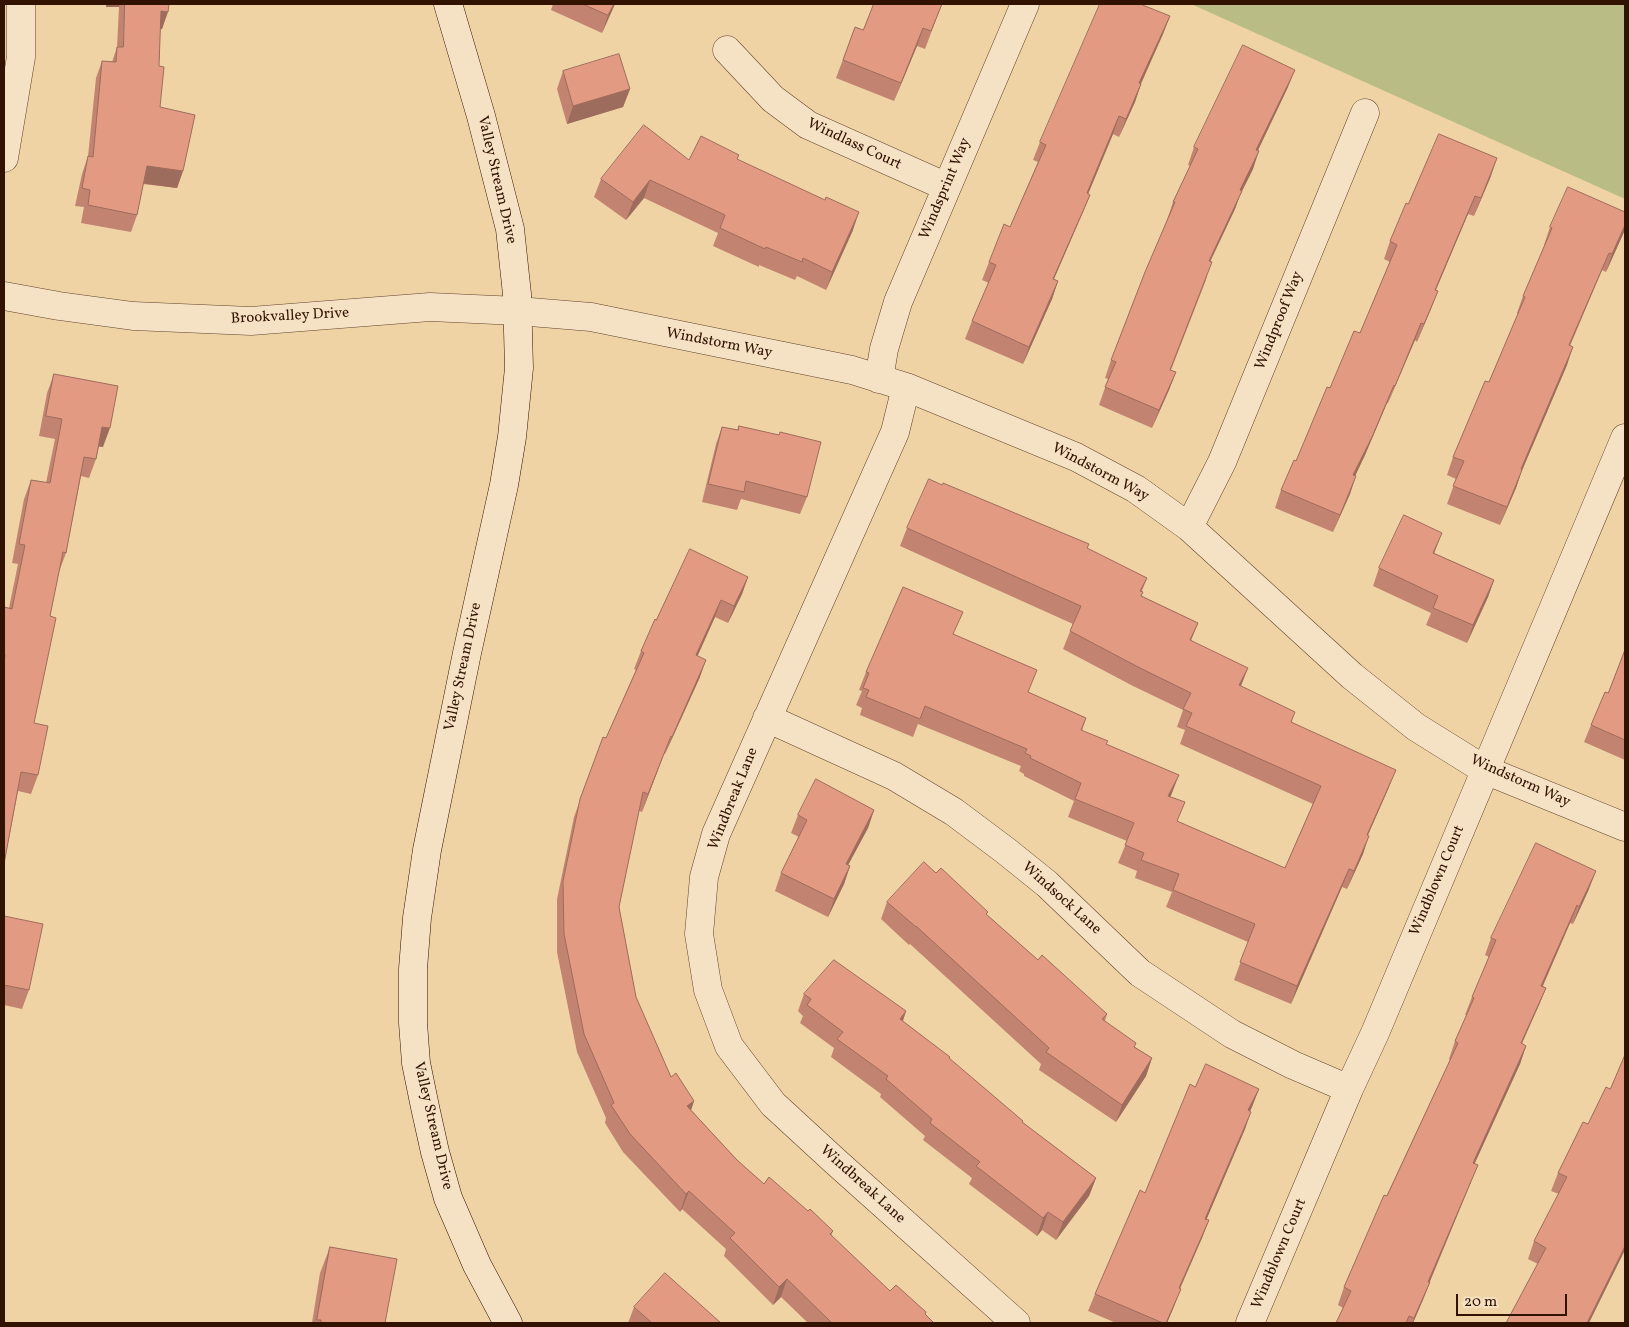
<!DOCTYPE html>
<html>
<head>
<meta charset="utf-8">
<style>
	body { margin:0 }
	#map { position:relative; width:1629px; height:1327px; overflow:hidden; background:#efd3a5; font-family:Vollkorn,serif }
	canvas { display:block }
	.frame { position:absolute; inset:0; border:5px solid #321301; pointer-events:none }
	.scale { position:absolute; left:1456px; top:1294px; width:111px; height:22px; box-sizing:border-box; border:2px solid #321301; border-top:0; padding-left:6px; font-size:15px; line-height:18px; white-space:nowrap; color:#321301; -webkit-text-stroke:4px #f5e2c4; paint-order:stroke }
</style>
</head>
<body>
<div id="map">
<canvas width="1629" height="1327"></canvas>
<div class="frame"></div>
<div class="scale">20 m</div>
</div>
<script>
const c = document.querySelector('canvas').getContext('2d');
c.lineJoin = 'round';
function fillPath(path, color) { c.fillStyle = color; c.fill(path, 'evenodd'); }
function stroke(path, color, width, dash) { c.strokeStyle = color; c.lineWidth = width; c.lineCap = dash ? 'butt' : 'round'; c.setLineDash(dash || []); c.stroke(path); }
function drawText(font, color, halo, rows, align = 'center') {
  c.font = font + ' Vollkorn,serif'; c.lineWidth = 4; c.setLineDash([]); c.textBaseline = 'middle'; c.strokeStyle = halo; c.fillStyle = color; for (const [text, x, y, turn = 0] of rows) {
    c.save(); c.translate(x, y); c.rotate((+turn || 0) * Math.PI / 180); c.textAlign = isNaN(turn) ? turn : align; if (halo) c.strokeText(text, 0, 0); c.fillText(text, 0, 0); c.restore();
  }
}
fillPath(new Path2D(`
	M 1191,4 L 1625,4 L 1625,199 Z`), '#babc86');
const street = new Path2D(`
	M 727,50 L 773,99 L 808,125 L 947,187
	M 4,158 L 21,57 L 21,4
	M 4,296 L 59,306 L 133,316 L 251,321 L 430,307 L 518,311 L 591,317 L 852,370 L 906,387 L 1076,457 L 1136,489 L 1189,527 L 1352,676 L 1416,727 L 1485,770 L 1625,827
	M 879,379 L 884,349 L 898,302 L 1025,4
	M 906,387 L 895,432 L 716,834 L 704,877 L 699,934 L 708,990 L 729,1046 L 773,1104 L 836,1162 L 1016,1323
	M 1189,527 L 1222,462 L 1365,113
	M 767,718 L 894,776 L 954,812 L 1006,851 L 1047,884 L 1140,973 L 1232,1034 L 1293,1065 L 1349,1089
	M 1250,1323 L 1349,1089 L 1375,1033 L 1625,438`);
const secondary = new Path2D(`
	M 448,4 L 481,116 L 510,229 L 517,294 L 519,368 L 512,437 L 504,485 L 467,653 L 427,850 L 417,918 L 413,969 L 413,1023 L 416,1063 L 425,1107 L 435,1152 L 448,1198 L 477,1265 L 508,1323`);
stroke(street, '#61432a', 29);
stroke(secondary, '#321301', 29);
stroke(street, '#f5e2c4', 28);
stroke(secondary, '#f5e2c4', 28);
fillPath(new Path2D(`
	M 106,4 L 169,4 L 162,29 L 160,29 L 159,66 L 160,107 L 183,171 L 177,188 L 143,184 L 137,215 L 131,232 L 81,223 L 84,207 L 75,206 L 82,174 L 88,156 L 96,78 L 102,61 L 112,62 L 117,47 L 119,7 L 106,7 Z
	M 553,4 L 615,4 L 602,33 L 551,10 Z
	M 942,4 L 925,49 L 917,46 L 894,101 L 836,78 L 855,27 L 863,30 Z
	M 1170,16 L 1163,34 L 1141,84 L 1135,102 L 1119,137 L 1113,134 L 1088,194 L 1090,195 L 1083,212 L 1054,279 L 1058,281 L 1052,299 L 1023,364 L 965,339 L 972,321 L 989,283 L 982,280 L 989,262 L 1010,227 L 1038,162 L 1033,160 L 1040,142 Z
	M 563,71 L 630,89 L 623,107 L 567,124 L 557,89 Z
	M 1288,87 L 1258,150 L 1253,169 L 1240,195 L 1235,209 L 1210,261 L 1206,280 L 1171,370 L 1176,372 L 1169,390 L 1152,428 L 1099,405 L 1108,379 L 1105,378 L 1111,360 L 1167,220 L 1173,202 L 1190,166 L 1188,165 L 1194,147 Z
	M 689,160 L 737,160 L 853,230 L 826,290 L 797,276 L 795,280 L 759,265 L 759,267 L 713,246 L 718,233 L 644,198 L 626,220 L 594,197 L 601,179 Z
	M 1491,176 L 1474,216 L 1468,214 L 1436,290 L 1438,291 L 1417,342 L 1415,340 L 1388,403 L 1387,403 L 1365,455 L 1355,476 L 1350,494 L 1333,532 L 1275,508 L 1281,490 L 1296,461 L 1330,388 L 1360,333 L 1390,262 L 1384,259 L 1390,241 L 1408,204 Z
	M 1550,227 L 1624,232 L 1606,272 L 1602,270 L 1570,346 L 1567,365 L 1522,470 L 1516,488 L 1500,525 L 1447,504 L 1456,479 L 1447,475 L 1453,457 L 1489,382 L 1518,314 L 1517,313 L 1523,296 L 1545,245 L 1544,245 Z
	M 54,374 L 103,447 L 99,446 L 96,459 L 89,478 L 81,476 L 66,553 L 59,572 L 50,616 L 34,723 L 38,775 L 31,794 L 18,791 L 4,864 L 4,607 L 9,608 L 18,564 L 12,563 L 24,499 L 31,480 L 46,483 L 55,439 L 39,436 L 47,393 Z
	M 739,426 L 807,497 L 800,514 L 741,499 L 737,510 L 702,502 L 716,444 L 722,427 L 737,430 Z
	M 907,528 L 1087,549 L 1147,578 L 1142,591 L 1142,596 L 1198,623 L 1191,640 L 1241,686 L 1292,722 L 1389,787 L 1368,835 L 1363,854 L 1347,889 L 1342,887 L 1291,1004 L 1234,980 L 1248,942 L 1166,907 L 1172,892 L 1135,878 L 1137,871 L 1118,863 L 1127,841 L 1068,817 L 1074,801 L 1024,776 L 1024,774 L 1019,771 L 1021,766 L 918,724 L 913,737 L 860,715 L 862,708 L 856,705 L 862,691 L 859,690 L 866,672 L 954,634 L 1028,692 L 1086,718 L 1082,731 L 1106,744 L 1172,793 L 1170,797 L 1178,822 L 1285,868 L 1313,804 L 1180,744 L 1185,730 L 1177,727 L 1183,710 L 1133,686 L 1063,649 L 1073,624 L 900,546 Z
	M 1434,553 L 1494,580 L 1488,597 L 1467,643 L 1426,625 L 1431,613 L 1373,586 L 1379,568 Z
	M 748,577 L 742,594 L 728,623 L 715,617 L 697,656 L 700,677 L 665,754 L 664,754 L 642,812 L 639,811 L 619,907 L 636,997 L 671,1077 L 694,1101 L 691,1110 L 737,1160 L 764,1184 L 808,1211 L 833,1231 L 831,1236 L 890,1291 L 926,1312 L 925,1315 L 934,1323 L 808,1323 L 781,1297 L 773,1305 L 724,1256 L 726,1249 L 682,1209 L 680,1212 L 623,1152 L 605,1123 L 606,1118 L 577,1052 L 557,952 L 557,899 L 574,817 L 603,737 L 606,738 L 636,670 L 634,669 L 641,651 L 656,620 Z
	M 1625,650 L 1625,760 L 1584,742 L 1591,725 L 1608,693 Z
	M 874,810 L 868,828 L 848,865 L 850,866 L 844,884 L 828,917 L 775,891 L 781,873 L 799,837 L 791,833 L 798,815 Z
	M 1589,889 L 1573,924 L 1570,923 L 1543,986 L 1546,988 L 1539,1005 L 1522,1043 L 1526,1046 L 1520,1064 L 1475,1163 L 1471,1182 L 1413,1323 L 1336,1323 L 1343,1308 L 1338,1305 L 1344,1287 L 1450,1060 L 1449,1059 L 1455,1041 L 1467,1015 L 1465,1015 L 1472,997 L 1489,957 L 1485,955 L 1491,938 Z
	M 887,902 L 987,915 L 1038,960 L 1107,1014 L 1105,1021 L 1135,1047 L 1152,1058 L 1146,1076 L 1116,1122 L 1039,1070 L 1041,1064 L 910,944 L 909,945 L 881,919 Z
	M 4,916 L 29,990 L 22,1009 L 4,1005 Z
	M 804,994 L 906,1011 L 903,1021 L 949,1059 L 1022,1122 L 1096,1178 L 1089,1196 L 1056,1240 L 1042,1230 L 1037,1236 L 969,1184 L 972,1178 L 923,1140 L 925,1136 L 880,1097 L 881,1094 L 831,1057 L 834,1048 L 800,1023 L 803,1016 L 798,1011 Z
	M 1195,1087 L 1259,1089 L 1250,1111 L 1245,1129 L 1206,1220 L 1209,1220 L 1202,1238 L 1180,1289 L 1174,1307 L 1167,1323 L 1116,1323 L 1088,1311 L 1095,1294 L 1145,1193 Z
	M 1583,1122 L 1625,1250 L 1538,1264 L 1528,1259 L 1534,1241 L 1559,1194 L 1551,1191 L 1558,1173 Z
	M 330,1247 L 385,1323 L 312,1323 L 320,1273 Z
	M 634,1307 L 721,1323 L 628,1323 Z`), '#c28471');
fillPath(new Path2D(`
	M 107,4 L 120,4 L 119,7 L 106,7 Z
	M 614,4 L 615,4 L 602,33 L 608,15 Z
	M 161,11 L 168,12 L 162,29 L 155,29 Z
	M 1170,16 L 1163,34 L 1133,101 L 1139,83 Z
	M 923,28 L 917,46 L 894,101 L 901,83 Z
	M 1295,70 L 1288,87 L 1250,167 L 1256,150 Z
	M 1141,84 L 1135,102 L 1119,137 L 1126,119 Z
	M 630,89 L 623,107 L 567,124 L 573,106 Z
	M 1119,116 L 1113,134 L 1081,211 L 1087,193 Z
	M 1259,151 L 1253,169 L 1240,195 L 1235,209 L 1202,279 L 1209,261 L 1240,190 Z
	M 1497,158 L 1491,176 L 1474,216 L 1481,198 Z
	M 147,166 L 183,171 L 177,188 L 140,183 Z
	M 650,180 L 644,198 L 626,220 L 633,202 Z
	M 1090,195 L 1083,212 L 1046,297 L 1053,279 Z
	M 1475,196 L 1468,214 L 1428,308 L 1435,290 Z
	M 859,212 L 853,230 L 826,290 L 832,272 Z
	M 1625,225 L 1624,232 L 1606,272 L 1612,254 Z
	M 1609,253 L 1602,270 L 1562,363 L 1569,345 Z
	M 1058,281 L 1052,299 L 1023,364 L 1029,347 Z
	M 1438,291 L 1431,309 L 1417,342 L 1424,324 Z
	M 1421,323 L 1415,340 L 1388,403 L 1395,386 Z
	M 1573,347 L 1567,365 L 1515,487 L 1521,469 Z
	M 1176,372 L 1169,390 L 1152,428 L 1159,410 Z
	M 1394,385 L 1387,403 L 1365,455 L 1347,493 L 1353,475 Z
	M 102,427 L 110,428 L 103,447 L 95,446 Z
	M 1522,470 L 1516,488 L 1500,525 L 1507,507 Z
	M 1356,476 L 1350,494 L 1333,532 L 1340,515 Z
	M 1442,533 L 1435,551 L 1427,571 L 1433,553 Z
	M 748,577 L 742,594 L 728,623 L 734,606 Z
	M 1494,580 L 1488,597 L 1467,643 L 1473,625 Z
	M 721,600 L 715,617 L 690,673 L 696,655 Z
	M 1198,623 L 1191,640 L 1190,640 Z
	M 706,660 L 700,677 L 665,754 L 672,737 Z
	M 1248,668 L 1241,686 L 1233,703 L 1239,685 Z
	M 671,736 L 664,754 L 642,812 L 648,794 Z
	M 1396,770 L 1389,787 L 1360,853 L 1367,835 Z
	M 1179,775 L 1172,793 L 1162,814 L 1168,796 Z
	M 874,810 L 868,828 L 839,882 L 846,864 Z
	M 1369,836 L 1363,854 L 1347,889 L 1354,871 Z
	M 850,866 L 844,884 L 828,917 L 834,899 Z
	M 1349,869 L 1342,887 L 1291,1004 L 1297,986 Z
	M 1596,871 L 1589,889 L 1573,924 L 1579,907 Z
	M 1577,905 L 1570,923 L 1535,1003 L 1541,986 Z
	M 1546,988 L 1539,1005 L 1514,1061 L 1521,1043 Z
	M 906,1011 L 900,1029 L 900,1019 Z
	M 1526,1046 L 1520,1064 L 1467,1180 L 1473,1163 Z
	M 1152,1058 L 1146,1076 L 1116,1122 L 1122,1105 Z
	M 1259,1089 L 1252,1107 L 1242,1128 L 1248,1110 Z
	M 694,1101 L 688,1119 L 687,1106 Z
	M 1251,1112 L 1245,1129 L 1199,1237 L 1205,1219 Z
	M 1478,1165 L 1471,1182 L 1424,1295 L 1430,1282 L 1423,1300 L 1413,1323 L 1412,1323 L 1428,1282 Z
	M 1096,1178 L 1089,1196 L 1056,1240 L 1063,1222 Z
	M 689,1191 L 682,1209 L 680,1212 L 686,1194 Z
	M 1048,1212 L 1042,1230 L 1037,1236 L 1043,1218 Z
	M 1209,1220 L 1202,1238 L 1172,1306 L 1179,1288 Z
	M 1625,1246 L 1625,1250 L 1589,1323 L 1587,1323 Z
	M 787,1279 L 781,1297 L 773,1305 L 779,1287 Z
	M 1181,1289 L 1167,1323 L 1166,1323 Z`), '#9e6c5c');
const building = new Path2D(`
	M 125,4 L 169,4 L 168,12 L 161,11 L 159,66 L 164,67 L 160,107 L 195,115 L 183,171 L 147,166 L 137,215 L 88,205 L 90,190 L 82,188 L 88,156 L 93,157 L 102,61 L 116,62 L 117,47 L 123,47 Z
	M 583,4 L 614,4 L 608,15 Z
	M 874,4 L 942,4 L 931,31 L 923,28 L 901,83 L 843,60 L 855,27 L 863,30 Z
	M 1100,4 L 1140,4 L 1170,16 L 1139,83 L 1141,84 L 1126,119 L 1119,116 L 1087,193 L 1090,195 L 1053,279 L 1058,281 L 1029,347 L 972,321 L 996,265 L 989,262 L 1004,224 L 1010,227 L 1046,145 L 1040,142 Z
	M 1243,45 L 1295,70 L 1256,150 L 1259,151 L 1240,190 L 1242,191 L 1209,261 L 1212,262 L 1170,370 L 1176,372 L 1159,410 L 1105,387 L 1116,362 L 1111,360 L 1145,272 L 1175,202 L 1173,202 L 1198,149 L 1194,147 Z
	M 619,54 L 630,89 L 573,106 L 563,71 Z
	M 644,125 L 689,160 L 701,136 L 739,155 L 737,159 L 825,200 L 826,197 L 859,212 L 832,272 L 803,258 L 802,262 L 766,247 L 765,249 L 720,228 L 725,215 L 650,180 L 633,202 L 601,179 Z
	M 1439,134 L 1497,158 L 1481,198 L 1475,196 L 1435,290 L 1438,291 L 1424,324 L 1421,323 L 1395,386 L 1394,385 L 1372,437 L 1353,475 L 1356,476 L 1340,515 L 1281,490 L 1294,460 L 1296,461 L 1327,387 L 1330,388 L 1354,331 L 1360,333 L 1397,245 L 1390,241 L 1406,203 L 1408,204 Z
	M 1568,187 L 1625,212 L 1625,225 L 1612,254 L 1609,253 L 1569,345 L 1573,347 L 1521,469 L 1522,470 L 1507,507 L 1453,486 L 1464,461 L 1453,457 L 1485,381 L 1489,382 L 1525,297 L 1523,296 L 1552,228 L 1550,227 Z
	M 54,374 L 118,386 L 110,428 L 102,427 L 96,459 L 84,457 L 66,553 L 63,552 L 50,616 L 56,618 L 34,723 L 48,726 L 38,775 L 21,772 L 4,864 L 4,662 L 5,655 L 4,655 L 4,607 L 12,609 L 25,545 L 19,544 L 31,480 L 50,483 L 62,419 L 46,416 Z
	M 739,426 L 779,435 L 780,432 L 821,442 L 807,497 L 746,481 L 744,492 L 708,484 L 722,427 L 738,430 Z
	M 929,479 L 942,485 L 943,483 L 1089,544 L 1087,548 L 1147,578 L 1140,591 L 1143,592 L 1141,596 L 1198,623 L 1190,640 L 1248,668 L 1239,685 L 1295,712 L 1291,722 L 1396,770 L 1367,835 L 1369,836 L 1354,871 L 1349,869 L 1297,986 L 1240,962 L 1255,924 L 1173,890 L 1179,874 L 1141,860 L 1144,853 L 1125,845 L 1134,823 L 1075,799 L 1081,783 L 1030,758 L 1031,756 L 1025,753 L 1027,749 L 925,706 L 920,719 L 866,697 L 869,690 L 863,688 L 869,673 L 866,672 L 903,587 L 963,612 L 953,634 L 1037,670 L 1028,692 L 1086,718 L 1081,730 L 1108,741 L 1106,744 L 1179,775 L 1168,796 L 1185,802 L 1177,821 L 1285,868 L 1321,786 L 1186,726 L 1192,713 L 1183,709 L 1191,693 L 1140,668 L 1070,631 L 1081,606 L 907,528 Z
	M 1404,515 L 1442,533 L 1433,553 L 1494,580 L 1473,625 L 1433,608 L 1438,596 L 1379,568 Z
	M 690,549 L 748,577 L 734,606 L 721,600 L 696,655 L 706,660 L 672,737 L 671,736 L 648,794 L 643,792 L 619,907 L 636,997 L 671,1077 L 676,1073 L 694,1101 L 687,1106 L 737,1160 L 764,1184 L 769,1177 L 808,1211 L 810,1209 L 833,1231 L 830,1234 L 890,1291 L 896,1285 L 926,1312 L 925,1314 L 934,1323 L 832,1323 L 787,1279 L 779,1287 L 730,1238 L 735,1233 L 689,1191 L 686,1194 L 630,1134 L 611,1105 L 614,1103 L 584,1034 L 564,934 L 563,881 L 580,799 L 603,737 L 606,738 L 644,653 L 641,651 L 655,619 L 656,620 Z
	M 1625,650 L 1625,740 L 1591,725 L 1605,692 L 1608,693 Z
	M 816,779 L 874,810 L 846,864 L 850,866 L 834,899 L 781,873 L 807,820 L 798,815 Z
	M 1536,843 L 1596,871 L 1579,907 L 1577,905 L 1541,986 L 1546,988 L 1521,1043 L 1526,1046 L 1473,1163 L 1478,1165 L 1428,1282 L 1430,1282 L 1414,1318 L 1409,1316 L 1406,1323 L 1336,1323 L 1351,1291 L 1344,1287 L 1384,1195 L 1387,1196 L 1458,1043 L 1455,1041 L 1474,998 L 1472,997 L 1496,940 L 1491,938 Z
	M 924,862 L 936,873 L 941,868 L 988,912 L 986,914 L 1038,960 L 1042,955 L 1107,1014 L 1102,1019 L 1136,1043 L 1134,1047 L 1152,1058 L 1122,1105 L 1046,1052 L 1049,1048 L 916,926 L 916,927 L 887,902 Z
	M 4,916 L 43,924 L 29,990 L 4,985 Z
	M 834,960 L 906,1011 L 900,1019 L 950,1057 L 949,1058 L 1023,1121 L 1022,1122 L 1096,1178 L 1063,1222 L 1048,1212 L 1043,1218 L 976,1166 L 980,1162 L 930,1123 L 932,1119 L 886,1079 L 888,1076 L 837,1039 L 843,1032 L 807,1005 L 811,999 L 804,994 Z
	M 1625,1055 L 1625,1246 L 1587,1323 L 1506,1323 L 1546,1248 L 1534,1241 L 1567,1177 L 1558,1173 L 1583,1122 L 1588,1124 L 1606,1087 L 1610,1089 Z
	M 1206,1064 L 1259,1089 L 1248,1110 L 1251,1112 L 1205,1219 L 1209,1220 L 1179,1288 L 1181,1289 L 1166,1323 L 1163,1323 L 1095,1294 L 1140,1190 L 1145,1193 L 1190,1084 L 1195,1087 Z
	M 330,1247 L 397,1259 L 385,1323 L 321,1323 L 321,1320 L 317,1320 Z
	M 665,1273 L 721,1323 L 652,1323 L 634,1307 Z`);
fillPath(building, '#e29a83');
stroke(building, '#9e6c5c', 1);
drawText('15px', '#321301', '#f5e2c4', [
	["Windlass Court",854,145,25],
	["Valley Stream Drive",496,180,77],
	["Windsprint Way",946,189,-67],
	["Brookvalley Drive",290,317,-3],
	["Windproof Way",1280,321,-68],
	["Windstorm Way",719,344,11],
	["Windstorm Way",1100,473,28],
	["Valley Stream Drive",464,667,-78],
	["Windstorm Way",1520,782,24],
	["Windbreak Lane",734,799,-68],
	["Windblown Court",1438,881,-67],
	["Windsock Lane",1061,899,42],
	["Valley Stream Drive",432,1126,77],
	["Windbreak Lane",862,1185,42],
	["Windblown Court",1280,1254,-67]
]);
</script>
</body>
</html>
